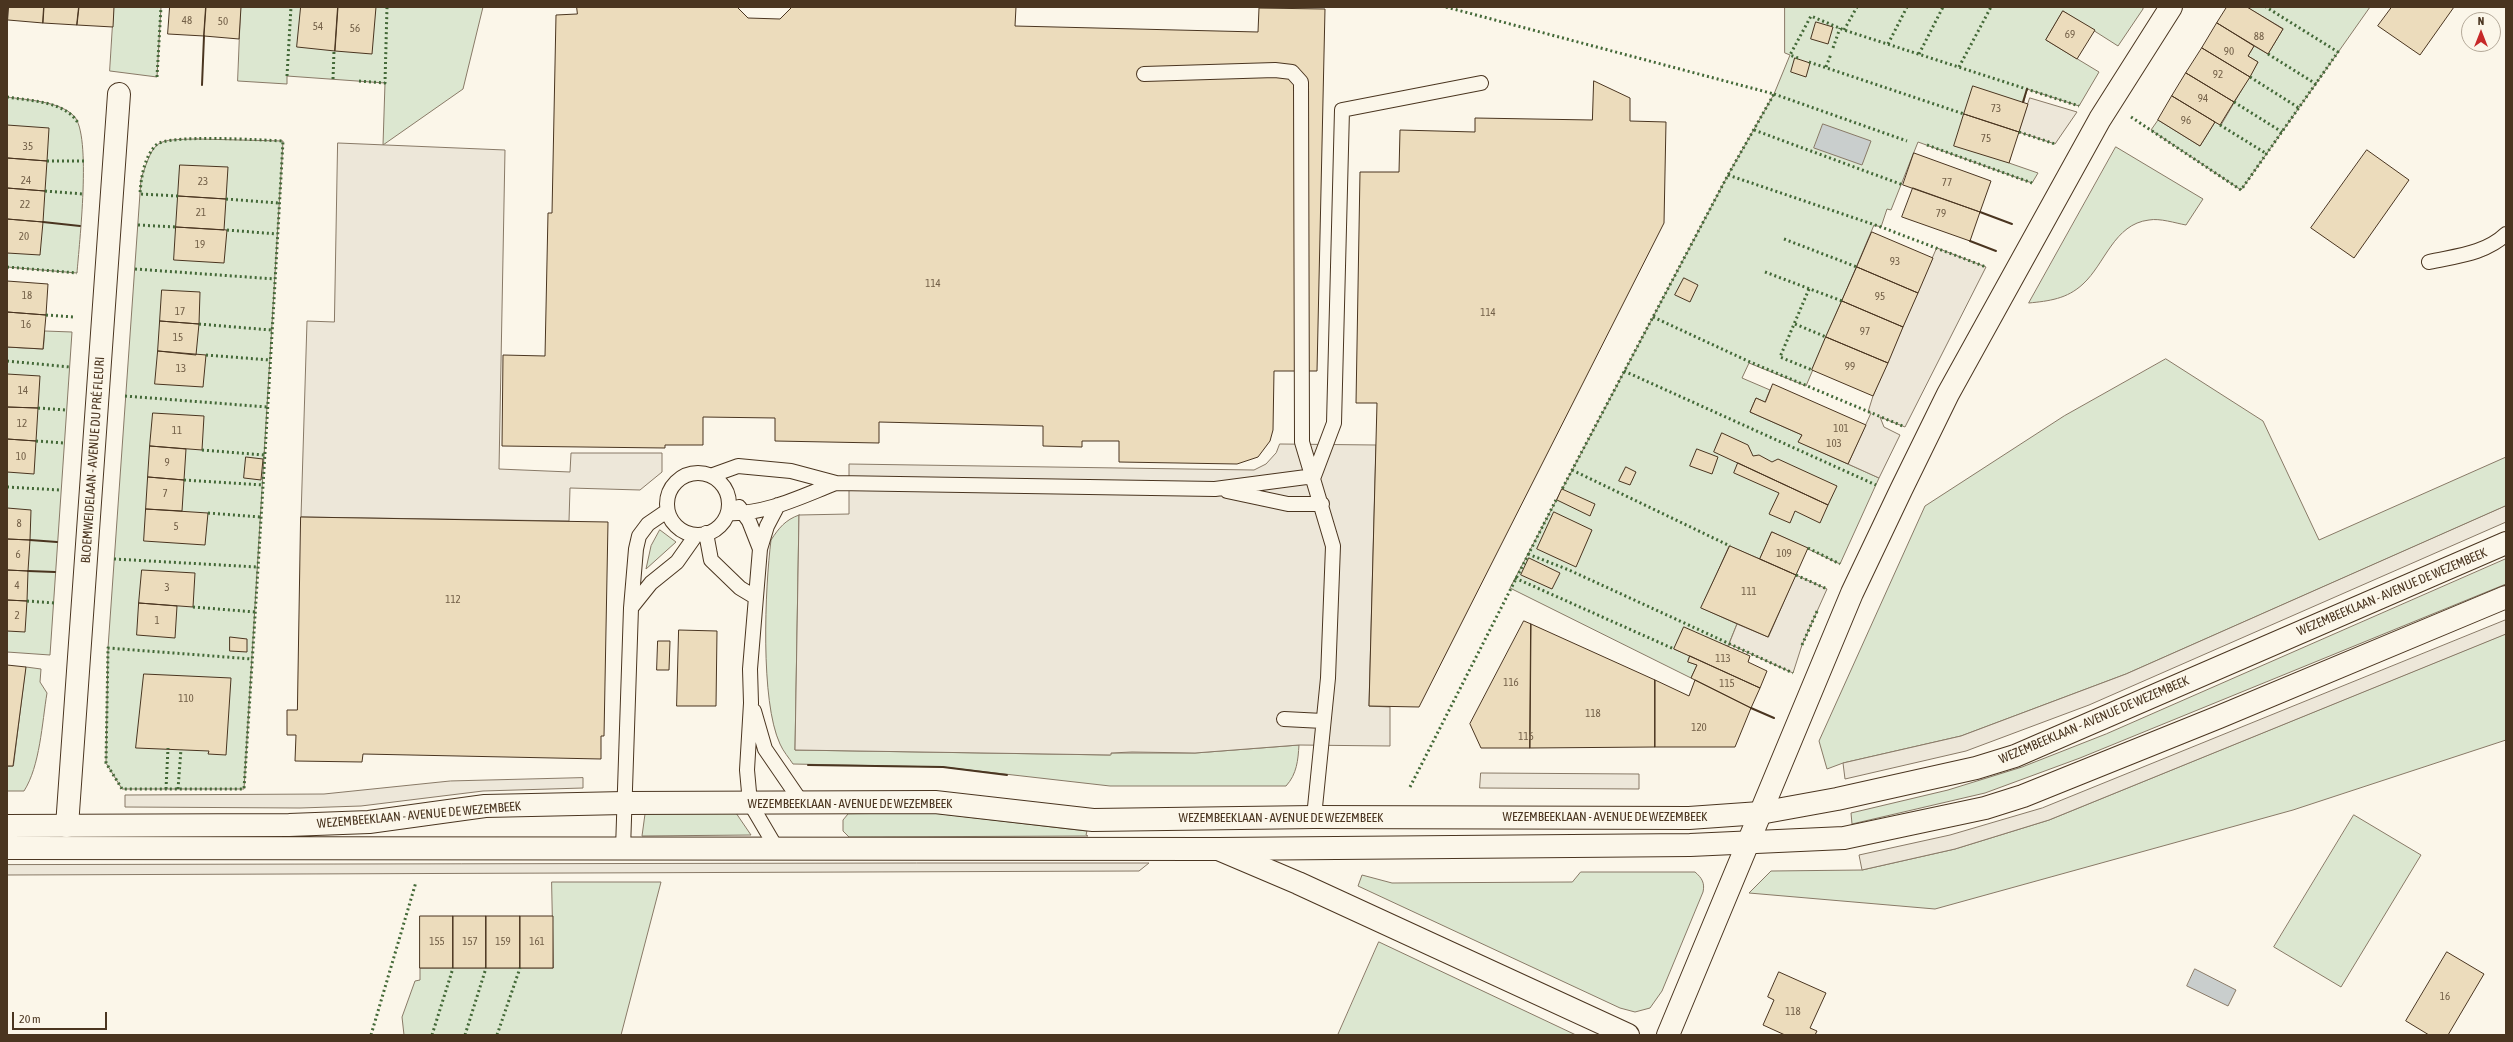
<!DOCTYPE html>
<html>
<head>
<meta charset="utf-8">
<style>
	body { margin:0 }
	#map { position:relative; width:2513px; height:1042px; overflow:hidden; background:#fbf6e9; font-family:"Asap Condensed",sans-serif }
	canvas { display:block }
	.frame { position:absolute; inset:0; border:8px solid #4a3520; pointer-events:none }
	.north { position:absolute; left:2461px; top:12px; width:40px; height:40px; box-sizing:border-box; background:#fbf6e9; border:1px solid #b4a999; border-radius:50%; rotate:0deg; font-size:11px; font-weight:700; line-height:16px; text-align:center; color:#4a3520 }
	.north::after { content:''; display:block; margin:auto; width:14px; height:18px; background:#c62828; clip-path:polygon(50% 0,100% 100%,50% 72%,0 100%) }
	.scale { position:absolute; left:12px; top:1012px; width:95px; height:18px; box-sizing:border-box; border:2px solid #4a3520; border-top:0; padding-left:5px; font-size:12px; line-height:14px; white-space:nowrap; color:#4a3520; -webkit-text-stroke:3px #fbf6e9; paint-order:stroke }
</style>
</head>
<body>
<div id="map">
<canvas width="2513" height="1042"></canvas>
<div class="frame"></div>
<div class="north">N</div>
<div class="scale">20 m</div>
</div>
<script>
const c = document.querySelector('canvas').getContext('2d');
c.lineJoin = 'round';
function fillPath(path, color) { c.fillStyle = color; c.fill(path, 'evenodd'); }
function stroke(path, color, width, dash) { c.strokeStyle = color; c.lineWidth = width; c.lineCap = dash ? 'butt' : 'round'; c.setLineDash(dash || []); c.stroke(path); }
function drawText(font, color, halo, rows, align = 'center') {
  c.font = font + ' "Asap Condensed",sans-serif'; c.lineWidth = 3; c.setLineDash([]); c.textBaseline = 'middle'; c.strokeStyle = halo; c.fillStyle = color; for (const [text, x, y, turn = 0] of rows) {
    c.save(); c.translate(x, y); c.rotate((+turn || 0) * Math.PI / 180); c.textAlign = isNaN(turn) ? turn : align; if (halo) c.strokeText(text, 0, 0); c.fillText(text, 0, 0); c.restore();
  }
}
const green = new Path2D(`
	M 114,7 L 161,7 L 157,77 L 110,71 Z
	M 241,7 L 483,7 L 463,89 L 383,145 L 385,83 L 287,76 L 287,84 L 238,81 Z
	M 1785,7 L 2143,7 L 2143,9 L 2118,46 L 2063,11 L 2046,40 L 2099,72 L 2079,106 L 2027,89 L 2009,163 L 2038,173 L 2032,183 L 1918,142 L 1891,210 L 1887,209 L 1881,227 L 1874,225 L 1806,386 L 1749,363 L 1742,378 L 1770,390 L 1765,402 L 1756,398 L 1750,412 L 1802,435 L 1799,442 L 1879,478 L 1840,564 L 1772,532 L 1760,559 L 1729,546 L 1702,608 L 1737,624 L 1728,646 L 1674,649 L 1690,656 L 1689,662 L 1697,665 L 1691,678 L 1510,588 L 1728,175 L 1774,94 L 1790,55 L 1785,53 Z
	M 2247,7 L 2370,7 L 2241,190 L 2151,130 L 2158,120 L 2200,146 L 2215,122 L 2221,125 L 2258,62 L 2248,56 L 2254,46 L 2268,54 L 2283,29 Z
	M 7,97 C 27,100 59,101 74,116 C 92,135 79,245 77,273 L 7,267 Z
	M 197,139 L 283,141 L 244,789 L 122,789 L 106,763 L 108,648 L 141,179 C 155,138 155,140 197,139 Z
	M 2116,147 L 2203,199 L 2186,225 C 2175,223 2160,218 2149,220 C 2114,224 2105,264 2083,284 C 2067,299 2049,301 2029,303 Z
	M 45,331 L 72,332 L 50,655 L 7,652 L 7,347 L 43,349 Z
	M 2166,359 L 2263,421 L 2319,540 L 2506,457 L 2506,506 L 2126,674 L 1961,736 L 1843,763 L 1827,769 L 1819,741 L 1925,506 L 2064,416 Z
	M 799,515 L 795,750 L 1110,755 L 1111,753 L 1195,753 L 1299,745 C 1298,760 1297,774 1286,786 L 1110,786 L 943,767 L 793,764 C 789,758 783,751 780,744 C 760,701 765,588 771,540 C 779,528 785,520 799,515 Z
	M 660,530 L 676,542 L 646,569 L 651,546 Z
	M 2506,559 L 2506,584 L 2080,758 L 1985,793 L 1852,824 L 1851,813 L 1948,790 L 2022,767 L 2106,734 Z
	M 2506,634 L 2506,740 L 2293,810 L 1935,909 L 1749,893 L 1771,871 L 1862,870 L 1955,849 L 2049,820 Z
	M 26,667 L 41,669 L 40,682 L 47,693 C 42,723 40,766 24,791 L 7,791 L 7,766 L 13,766 Z
	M 736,813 L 751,835 L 642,836 L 645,814 Z
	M 933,813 L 1087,831 L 1086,835 L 1088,836 L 849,837 L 843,831 L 843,820 L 848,814 Z
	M 2354,815 L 2421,855 L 2341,987 L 2274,947 Z
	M 1581,872 L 1695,872 C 1702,878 1705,883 1703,892 L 1662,991 L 1650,1008 L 1635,1012 L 1620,1008 L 1358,886 L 1362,875 L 1392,883 L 1572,882 Z
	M 552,882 L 661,882 L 621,1035 L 404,1035 L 402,1017 L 415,981 L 420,980 L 420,968 L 553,968 Z
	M 1379,942 L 1576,1035 L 1338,1035 Z`);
fillPath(green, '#dce7d0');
stroke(green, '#887966', 1);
const parking = new Path2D(`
	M 2030,98 L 2077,112 L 2055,144 L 2019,132 Z
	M 338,143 L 505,150 L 499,469 L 570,472 L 571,453 L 662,453 L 662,472 L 640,490 L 570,488 L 569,521 L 301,517 L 307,321 L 334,322 Z
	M 1937,248 L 1986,267 L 1905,427 L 1880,417 L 1884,427 L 1900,435 L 1879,478 L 1848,464 L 1871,413 L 1868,412 L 1873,396 Z
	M 1280,444 L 1376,445 L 1369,706 L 1390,707 L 1390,746 L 1299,745 L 1195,753 L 1132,752 L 1111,753 L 1111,755 L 795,750 L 799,515 L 849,514 L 849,464 L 1254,470 L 1266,464 L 1276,453 Z
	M 2506,506 L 2506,522 L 2089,705 L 1966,751 L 1845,779 L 1843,763 L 1961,736 L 2126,674 Z
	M 1796,575 L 1827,589 L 1802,645 L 1793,673 L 1729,644 L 1737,624 L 1768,637 Z
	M 2506,620 L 2506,634 L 2049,820 L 1955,849 L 1862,870 L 1859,855 L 1950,835 L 2042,808 Z
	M 1481,773 L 1639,774 L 1639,789 L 1480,788 Z
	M 583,778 L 583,788 L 483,791 L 361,806 L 300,808 L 125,807 L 125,795 L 324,794 L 450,781 Z
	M 917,863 L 1149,863 L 1139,871 L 7,875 L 7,865 Z`);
fillPath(parking, '#ede7d9');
stroke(parking, '#887966', 1);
const water = new Path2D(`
	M 1823,124 L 1871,141 L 1862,165 L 1814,148 Z
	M 2195,969 L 2236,990 L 2228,1006 L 2187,986 Z`);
fillPath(water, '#c9cecd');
stroke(water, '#887966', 1);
const building = new Path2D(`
	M 9,7 L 44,7 L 43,23 L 8,20 Z
	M 44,7 L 79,7 L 77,25 L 43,23 Z
	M 79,7 L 114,7 L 113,27 L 77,25 Z
	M 170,7 L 206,7 L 204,36 L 168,34 Z
	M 206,7 L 241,7 L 239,39 L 204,36 Z
	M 301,7 L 338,7 L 335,51 L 297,47 Z
	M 338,7 L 376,7 L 372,54 L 335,51 Z
	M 577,7 L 737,7 L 748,18 L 780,19 L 792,7 L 1016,7 L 1015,26 L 1258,32 L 1259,8 L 1325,9 L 1317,371 L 1274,371 L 1273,430 L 1270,441 L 1258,457 L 1237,464 L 1119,462 L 1119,441 L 1082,441 L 1082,447 L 1043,446 L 1043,426 L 879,422 L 879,443 L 775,441 L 775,418 L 703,417 L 703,445 L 665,445 L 665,448 L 502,446 L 503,355 L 545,356 L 548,213 L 552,213 L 556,15 L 577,14 Z
	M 2227,7 L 2247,7 L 2283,29 L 2268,54 L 2217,23 Z
	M 2392,7 L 2454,7 L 2420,55 L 2378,26 Z
	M 2063,11 L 2095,30 L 2077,59 L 2046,40 Z
	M 1816,22 L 1833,27 L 1828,44 L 1811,39 Z
	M 2217,23 L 2254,46 L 2248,56 L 2258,62 L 2250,77 L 2202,48 Z
	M 2202,48 L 2250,77 L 2234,102 L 2186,73 Z
	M 1795,58 L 1810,63 L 1806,77 L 1791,72 Z
	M 2186,73 L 2234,102 L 2220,125 L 2172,96 Z
	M 1594,81 L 1630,98 L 1630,121 L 1666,122 L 1664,223 L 1419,707 L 1369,706 L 1377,403 L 1356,403 L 1360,172 L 1399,172 L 1400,130 L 1475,132 L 1475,118 L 1592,120 Z
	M 1973,86 L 2028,104 L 2019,132 L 1964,114 Z
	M 2172,96 L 2215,122 L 2200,146 L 2158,120 Z
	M 1964,114 L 2019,132 L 2009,163 L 1954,146 Z
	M 7,125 L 49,128 L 47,161 L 7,158 Z
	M 2367,150 L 2409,180 L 2354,258 L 2311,228 Z
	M 1914,153 L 1991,181 L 1980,212 L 1903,185 Z
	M 8,158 L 47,161 L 45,191 L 7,188 Z
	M 180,165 L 228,167 L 226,199 L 178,196 Z
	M 7,188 L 45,191 L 43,222 L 7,219 Z
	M 1913,188 L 1980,212 L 1970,241 L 1902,217 Z
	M 178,196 L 226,199 L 224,230 L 176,227 Z
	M 7,219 L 43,222 L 40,255 L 7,253 Z
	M 176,227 L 227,230 L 224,263 L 174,260 Z
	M 1872,232 L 1933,258 L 1918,293 L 1857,267 Z
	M 1857,267 L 1918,293 L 1903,327 L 1842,301 Z
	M 1684,278 L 1698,285 L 1690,302 L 1675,295 Z
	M 7,281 L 48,284 L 46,315 L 7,312 Z
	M 162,290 L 200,292 L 199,324 L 160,321 Z
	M 1842,301 L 1903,327 L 1888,363 L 1826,337 Z
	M 7,312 L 46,315 L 43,349 L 7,347 Z
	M 160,321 L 199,324 L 196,355 L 158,351 Z
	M 1826,337 L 1888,363 L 1873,396 L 1812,370 Z
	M 158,351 L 206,355 L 203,387 L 155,384 Z
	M 7,374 L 40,376 L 38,408 L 7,407 Z
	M 1773,384 L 1866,425 L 1848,464 L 1798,442 L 1802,435 L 1750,412 L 1756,398 L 1765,402 Z
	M 7,407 L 38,408 L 36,441 L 7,439 Z
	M 153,413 L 204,416 L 202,450 L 150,446 Z
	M 1722,433 L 1748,445 L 1753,456 L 1759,455 L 1772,462 L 1778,459 L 1837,486 L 1828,505 L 1714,452 Z
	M 7,439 L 36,441 L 34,474 L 7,472 Z
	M 150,446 L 186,449 L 184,480 L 148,477 Z
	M 1697,449 L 1718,457 L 1712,474 L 1690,466 Z
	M 246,457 L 263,459 L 261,480 L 244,478 Z
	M 1738,463 L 1828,505 L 1820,523 L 1795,511 L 1790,523 L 1769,514 L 1779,493 L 1734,473 Z
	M 1626,467 L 1636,472 L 1630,485 L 1619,481 Z
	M 148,477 L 184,480 L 182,511 L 146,509 Z
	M 1562,489 L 1595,504 L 1590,516 L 1557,500 Z
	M 7,508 L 31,510 L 30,540 L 7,539 Z
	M 146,509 L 208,513 L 205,545 L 144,541 Z
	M 1554,512 L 1592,530 L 1576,567 L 1537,549 Z
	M 301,517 L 608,522 L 604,736 L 601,736 L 601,759 L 363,754 L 362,762 L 295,761 L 296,735 L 287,735 L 287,710 L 297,710 Z
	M 1772,532 L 1808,548 L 1796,575 L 1760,559 Z
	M 7,539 L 30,540 L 28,571 L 7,570 Z
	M 1730,546 L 1796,575 L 1768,637 L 1701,608 Z
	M 1529,558 L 1560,573 L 1552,589 L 1521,575 Z
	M 7,570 L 28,571 L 27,601 L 7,600 Z
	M 142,570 L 195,573 L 193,607 L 139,603 Z
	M 7,600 L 27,601 L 25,632 L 7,631 Z
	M 139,603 L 177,606 L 175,638 L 137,635 Z
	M 1524,621 L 1531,624 L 1530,748 L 1481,748 L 1470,724 Z
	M 1531,624 L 1655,680 L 1655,747 L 1530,748 Z
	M 1684,627 L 1750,656 L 1748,662 L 1767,671 L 1760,688 L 1674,649 Z
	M 679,630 L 717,631 L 716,706 L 677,706 Z
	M 230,637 L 247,639 L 247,652 L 230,651 Z
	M 658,641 L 670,641 L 669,670 L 657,670 Z
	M 1690,656 L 1760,688 L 1751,708 L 1691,678 L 1697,665 L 1688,662 Z
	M 7,665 L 26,667 L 13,766 L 7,766 Z
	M 144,674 L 231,678 L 226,755 L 208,754 L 209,751 L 136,748 Z
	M 1655,680 L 1689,696 L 1695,680 L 1751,708 L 1735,747 L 1655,747 Z
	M 420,916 L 453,916 L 453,968 L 420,968 Z
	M 453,916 L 486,916 L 486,968 L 453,968 Z
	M 486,916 L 520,916 L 520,968 L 486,968 Z
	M 520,916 L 553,916 L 553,968 L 520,968 Z
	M 2447,952 L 2484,974 L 2448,1035 L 2429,1035 L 2406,1021 Z
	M 1779,972 L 1826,993 L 1810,1028 L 1817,1031 L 1815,1035 L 1785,1035 L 1763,1025 L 1774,1000 L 1768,997 Z`);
fillPath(building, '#ecdcbc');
stroke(building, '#4a3520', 1);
const service = new Path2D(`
	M 1144,74 L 1275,70 L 1292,72 L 1301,82 L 1302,442 L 1333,546 L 1328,678 L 1314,817
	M 2429,262 C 2455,256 2485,254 2506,234
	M667 504a31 31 0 1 1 62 0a31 31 0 1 1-62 0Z
	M 713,475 L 738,466 L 791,471 L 836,483 L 1215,489 L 1314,476
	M 1314,476 L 1334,423 L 1342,110 L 1481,83
	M 1227,491 L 1288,504 L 1322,504
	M 739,507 L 749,521 L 760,549
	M 728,513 C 765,515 802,496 836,483
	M 706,533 L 711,560 L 740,588 L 755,597
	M 631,608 L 651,583 L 677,562 L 696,535
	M 754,711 L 765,749 L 802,803
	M 1284,719 L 1323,721
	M 623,849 L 631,608 L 636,549 L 639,536 L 648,524 L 667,511
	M 777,849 L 750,803 L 747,770 L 751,703 L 750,669 L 760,549 L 767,526 L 778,505`);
const minor = new Path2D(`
	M 67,826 L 119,94
	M 1218,849 L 1298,883 L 1628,1035
	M 1668,1035 L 1852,593 L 1901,490 L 1948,394 L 2100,119 L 2171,7`);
const secondary = new Path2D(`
	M 7,826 L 289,825 L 369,822 L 485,806 L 624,803 L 935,802 L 1093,820 L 1314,817 L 1689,818 L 1760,813 L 1837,799 L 1976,768 L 2015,756 L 2506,543
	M 7,848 L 1218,849 L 1690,845 L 1844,838 L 1985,808 L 2023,796 L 2219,717 L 2506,597`);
stroke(service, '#4a3520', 16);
stroke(minor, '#4a3520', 24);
stroke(secondary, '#4a3520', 24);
stroke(service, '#fbf6e9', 14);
stroke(minor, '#fbf6e9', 22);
stroke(secondary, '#fbf6e9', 22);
stroke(new Path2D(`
	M 1446,7 L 1774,94 L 1728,175 L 1561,491
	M 1844,30 L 1857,7
	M 1888,44 L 1907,7
	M 1833,48 L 1840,28
	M 1919,54 L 1943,7
	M 2268,54 L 2316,84
	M 1798,58 L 1790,55 L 1811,16 L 1844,30 L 2079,106
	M 1809,62 L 1964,114
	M 1826,67 L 1831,54
	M 1959,67 L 1991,7
	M 287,76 L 291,7
	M 157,77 L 161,7
	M 2250,77 L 2299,108
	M 333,79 L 334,51
	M 359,81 L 385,83 L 387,7
	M 1774,94 L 1907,141
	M 7,97 C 30,101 65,101 78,123
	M 2234,102 L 2282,132
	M 2131,117 L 2241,190 L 2338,52 L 2266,7
	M 2220,125 L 2267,154
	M 1754,130 L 1903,185
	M 2019,132 L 2055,144
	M 1927,145 L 2032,183
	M 47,161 L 84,161
	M 1728,175 L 1881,227 L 1986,267
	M 45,191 L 83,194
	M 178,196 L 140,194 C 141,178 144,157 156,145 C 167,134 262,140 283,141 C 271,357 258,573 244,789 L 122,789 L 106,763 L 108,648 L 252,659
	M 226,199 L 279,203
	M 138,225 L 176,227
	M 227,230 L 277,234
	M 1784,239 L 1857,267
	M 7,267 L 77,273
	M 135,269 L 275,279
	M 1765,272 L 1842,301
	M 1809,289 L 1780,357 L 1812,370
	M 46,315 L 74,317
	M 1653,317 L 1750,362 L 1905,427
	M 199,324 L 271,330
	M 1795,324 L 1826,337
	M 206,355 L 270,360
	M 7,361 L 70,367
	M 1624,371 L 1876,485
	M 125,396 L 267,407
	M 38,408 L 66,410
	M 36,441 L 64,443
	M 202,450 L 264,455
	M 1572,470 L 1730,546
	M 184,480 L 263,485
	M 7,487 L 60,490
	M 208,513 L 261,517
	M 1808,548 L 1840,564
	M 1528,554 L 1569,570 L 1793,673
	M 114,559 L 257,567
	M 1796,575 L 1827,589
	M 1515,578 L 1674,649
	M 27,601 L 54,603
	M 193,607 L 255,612
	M 1802,645 L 1818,609
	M 1410,787 L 1557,498
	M 166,789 L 168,748
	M 178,789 L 181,749
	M 371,1035 L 416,882
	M 432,1035 L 453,968
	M 465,1035 L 486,968
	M 497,1035 L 520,968`), '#436837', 3, [2, 3]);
stroke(new Path2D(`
	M 202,85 L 204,36
	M 2023,102 L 2027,89
	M 1980,212 L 2012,224
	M 43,222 L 80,226
	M 1970,241 L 1996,251
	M 30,540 L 57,542
	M 28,571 L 55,572
	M 1751,708 L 1774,718
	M 808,765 L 943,767 L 1007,775`), '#4a3520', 2);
drawText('11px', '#725f47', null, [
	["48",187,21],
	["50",223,22],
	["54",318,27],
	["56",355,29],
	["69",2070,35],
	["88",2259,37],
	["90",2229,52],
	["92",2218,75],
	["94",2203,99],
	["73",1996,109],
	["96",2186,121],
	["75",1986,139],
	["35",28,147],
	["24",26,181],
	["23",203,182],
	["77",1947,183],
	["22",25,205],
	["21",201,213],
	["79",1941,214],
	["20",24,237],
	["19",200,245],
	["93",1895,262],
	["114",933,284],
	["18",27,296],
	["95",1880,297],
	["17",180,312],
	["114",1488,313],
	["16",26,325],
	["97",1865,332],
	["15",178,338],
	["99",1850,367],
	["13",181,369],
	["14",23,391],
	["12",22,424],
	["101",1841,429],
	["11",177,431],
	["103",1834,444],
	["10",21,457],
	["9",167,463],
	["7",165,494],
	["8",19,524],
	["5",176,527],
	["109",1784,554],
	["6",18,555],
	["4",17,586],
	["3",167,588],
	["111",1749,592],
	["112",453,600],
	["2",17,616],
	["1",157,621],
	["113",1723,659],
	["116",1511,683],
	["115",1727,684],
	["110",186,699],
	["118",1593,714],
	["120",1699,728],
	["116",1526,737],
	["155",437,942],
	["157",470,942],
	["159",503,942],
	["161",537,942],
	["16",2445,997],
	["118",1793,1012]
]);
drawText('13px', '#4a3520', '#fbf6e9', [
	["BLOEMWEIDELAAN - AVENUE DU PRÉ FLEURI",93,460,-86],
	["WEZEMBEEKLAAN - AVENUE DE WEZEMBEEK",2392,592,-23],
	["WEZEMBEEKLAAN - AVENUE DE WEZEMBEEK",2094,720,-23],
	["WEZEMBEEKLAAN - AVENUE DE WEZEMBEEK",850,804],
	["WEZEMBEEKLAAN - AVENUE DE WEZEMBEEK",419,815,-5],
	["WEZEMBEEKLAAN - AVENUE DE WEZEMBEEK",1605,817],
	["WEZEMBEEKLAAN - AVENUE DE WEZEMBEEK",1281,818]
]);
</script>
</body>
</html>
